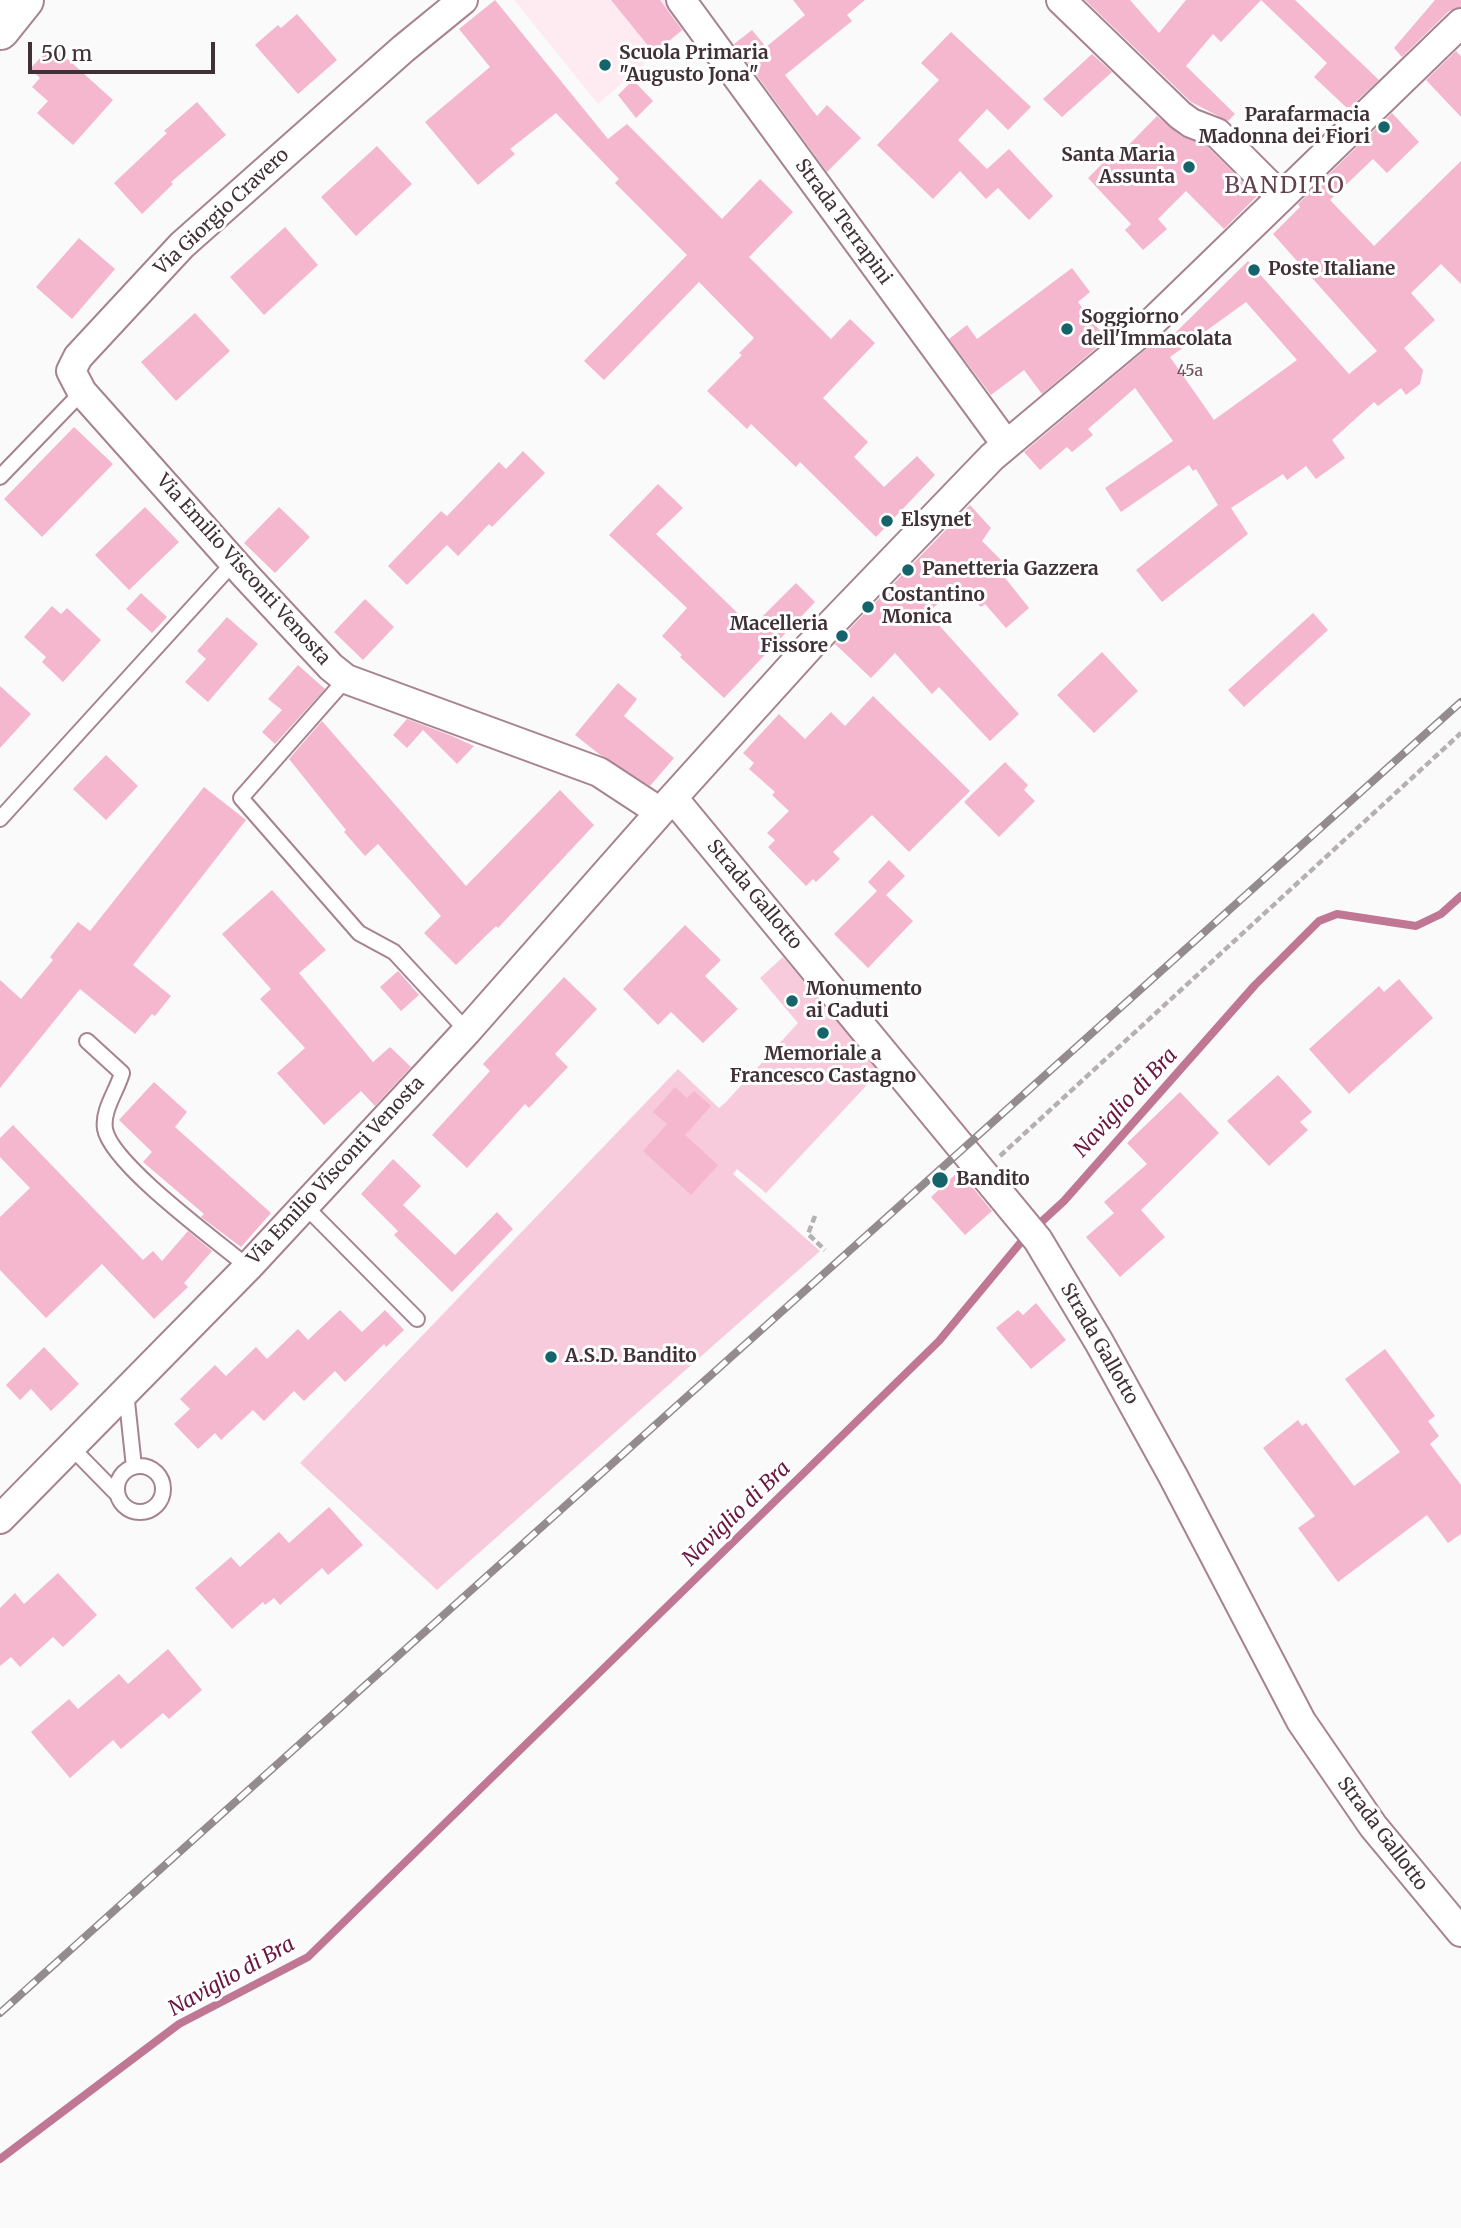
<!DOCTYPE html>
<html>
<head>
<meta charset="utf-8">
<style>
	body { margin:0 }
	#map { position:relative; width:1461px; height:2228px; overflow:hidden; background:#fafafa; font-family:Merriweather,serif }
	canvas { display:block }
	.scale { position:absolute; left:28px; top:42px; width:187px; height:32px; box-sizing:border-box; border:4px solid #403136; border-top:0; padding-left:9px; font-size:21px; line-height:24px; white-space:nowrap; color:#403136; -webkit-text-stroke:5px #fff; paint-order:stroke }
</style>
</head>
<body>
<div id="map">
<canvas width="1461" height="2228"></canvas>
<div class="scale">50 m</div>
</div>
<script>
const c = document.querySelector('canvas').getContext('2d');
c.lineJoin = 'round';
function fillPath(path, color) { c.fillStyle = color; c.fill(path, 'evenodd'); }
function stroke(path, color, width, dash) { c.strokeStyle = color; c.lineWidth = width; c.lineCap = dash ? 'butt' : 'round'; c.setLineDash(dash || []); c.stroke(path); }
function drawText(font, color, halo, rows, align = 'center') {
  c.font = font + ' Merriweather,serif'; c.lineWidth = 6; c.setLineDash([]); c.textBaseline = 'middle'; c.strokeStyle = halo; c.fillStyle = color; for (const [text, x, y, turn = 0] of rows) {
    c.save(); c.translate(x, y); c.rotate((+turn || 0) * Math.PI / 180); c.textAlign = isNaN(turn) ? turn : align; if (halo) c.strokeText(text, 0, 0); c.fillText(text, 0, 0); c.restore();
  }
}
fillPath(new Path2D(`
	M 514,0 L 667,0 L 688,26 L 598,104 Z`), '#feeaf1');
fillPath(new Path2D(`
	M 783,957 L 880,1071 L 766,1193 L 737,1169 L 733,1174 L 820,1251 L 437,1590 L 300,1463 L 678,1069 L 719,1108 L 726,1102 L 798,1023 L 760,978 Z`), '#f7cbdb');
stroke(new Path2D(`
	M 0,2159 L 179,2024 L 308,1957 L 939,1341 L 1026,1236 L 1064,1201 L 1255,985 L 1319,921 L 1337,914 L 1416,926 L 1441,914 L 1461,896`), '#c07794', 8);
fillPath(new Path2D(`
	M 495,0 L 608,139 L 627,124 L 722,219 L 760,179 L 793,212 L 749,257 L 831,339 L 850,319 L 875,343 L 823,398 L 868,442 L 854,457 L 884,487 L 917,456 L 935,475 L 876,537 L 800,462 L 796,467 L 751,424 L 747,429 L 707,391 L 742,355 L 739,353 L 754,338 L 699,282 L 604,380 L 584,361 L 687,255 L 615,183 L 619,179 L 556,113 L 510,149 L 515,154 L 478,185 L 425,122 L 490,67 L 459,29 Z
	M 611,0 L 660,0 L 682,30 L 654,53 Z
	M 793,0 L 865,0 L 847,15 L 852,21 L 785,75 L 817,116 L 827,105 L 861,138 L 827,172 L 734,44 L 752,30 L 766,47 L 805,15 Z
	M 1085,0 L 1130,0 L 1159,33 L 1186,0 L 1295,0 L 1379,80 L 1348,109 L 1314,77 L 1327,63 L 1261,0 L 1221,42 L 1213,34 L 1186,66 L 1235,114 L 1228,121 L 1191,102 Z
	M 1435,0 L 1461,0 L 1461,7 L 1449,11 L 1402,57 L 1394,48 Z
	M 297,14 L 337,60 L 298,94 L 255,45 L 278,25 L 281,28 Z
	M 951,32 L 1031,107 L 1008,130 L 987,109 L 958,140 L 987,169 L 1009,149 L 1053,196 L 1029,220 L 998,188 L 986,199 L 960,171 L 933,199 L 877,145 L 939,80 L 921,63 Z
	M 52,45 L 113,100 L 73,145 L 37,113 L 48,101 L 32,87 L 40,78 L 30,69 Z
	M 1456,51 L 1461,56 L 1461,117 L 1426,80 Z
	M 1092,54 L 1112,72 L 1062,117 L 1043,99 Z
	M 633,80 L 653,101 L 636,118 L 618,95 Z
	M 197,102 L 226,135 L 171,182 L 173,184 L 142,214 L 114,183 L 167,133 L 164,131 Z
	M 1392,113 L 1419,142 L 1387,173 L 1373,159 L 1330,200 L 1374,246 L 1461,161 L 1461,284 L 1441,264 L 1411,293 L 1435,320 L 1404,348 L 1423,370 L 1420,384 L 1406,395 L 1401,388 L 1378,406 L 1374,402 L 1332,440 L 1345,458 L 1316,479 L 1306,466 L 1287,480 L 1283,474 L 1231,508 L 1248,534 L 1162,602 L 1136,570 L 1218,505 L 1196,469 L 1193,471 L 1189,465 L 1121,512 L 1105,488 L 1173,441 L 1135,388 L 1088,429 L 1093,435 L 1072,452 L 1067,447 L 1040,470 L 1024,452 L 1164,334 L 1169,339 L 1248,261 L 1349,374 L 1377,351 L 1273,234 L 1300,207 L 1298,204 ZM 1246,302 L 1297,360 L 1214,420 L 1170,357 Z
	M 1157,116 L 1181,136 L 1208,147 L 1257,196 L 1224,229 L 1186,191 L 1158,219 L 1167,229 L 1143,250 L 1125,230 L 1131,224 L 1088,178 L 1105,161 L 1109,165 Z
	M 377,146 L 412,184 L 356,236 L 321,197 Z
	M 285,227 L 318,265 L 264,315 L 230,277 Z
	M 79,238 L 115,269 L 72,319 L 36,287 Z
	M 1072,268 L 1090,292 L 1078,302 L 1103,335 L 1118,321 L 1122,326 L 1042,394 L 1024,370 L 991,395 L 949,339 L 967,325 L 977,339 Z
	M 195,313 L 230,351 L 176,401 L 141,362 Z
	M 74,427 L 113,464 L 42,537 L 4,499 Z
	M 523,451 L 545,473 L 492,527 L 489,524 L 458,556 L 447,545 L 407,585 L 388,566 L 441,511 L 447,516 L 499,462 L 506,469 Z
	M 658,484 L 683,508 L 656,534 L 752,627 L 796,583 L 815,602 L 724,698 L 680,657 L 682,655 L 662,636 L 687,608 L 609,535 Z
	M 970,505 L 991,528 L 982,541 L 1004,563 L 998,569 L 1029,608 L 1006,628 L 985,604 L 981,607 L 957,585 L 928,613 L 1019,714 L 990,741 L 939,687 L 932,694 L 895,653 L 871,678 L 835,644 Z
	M 145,507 L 179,542 L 129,590 L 95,555 Z
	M 279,507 L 310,537 L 275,573 L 244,543 Z
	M 141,593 L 167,617 L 152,633 L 126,609 Z
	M 365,599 L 394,627 L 363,660 L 334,632 Z
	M 52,606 L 61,614 L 67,608 L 101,640 L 63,682 L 42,662 L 46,657 L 24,637 Z
	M 1313,613 L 1328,630 L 1244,707 L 1228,690 Z
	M 227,617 L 258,644 L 208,702 L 185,682 L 206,659 L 197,651 Z
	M 1102,652 L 1138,691 L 1094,733 L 1057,695 Z
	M 298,665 L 325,689 L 275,744 L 262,732 L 282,710 L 268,699 Z
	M 618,683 L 637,699 L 624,716 L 674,758 L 650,786 L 599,754 L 575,735 Z
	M 0,686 L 31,714 L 0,748 Z
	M 873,696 L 970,791 L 909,852 L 872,815 L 833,852 L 840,859 L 816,882 L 813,879 L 806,886 L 768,847 L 775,840 L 767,833 L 789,811 L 772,795 L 775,792 L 749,769 L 754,763 L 743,753 L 779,714 L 805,739 L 831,712 L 845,726 Z
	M 407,719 L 452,736 L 474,746 L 457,764 L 423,730 L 407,748 L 393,735 Z
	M 322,721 L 466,886 L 560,790 L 594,825 L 498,928 L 496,926 L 456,965 L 424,933 L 441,916 L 378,844 L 365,856 L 344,832 L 346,830 L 289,759 Z
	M 106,755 L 138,786 L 106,820 L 73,789 Z
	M 1005,762 L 1028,785 L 1024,790 L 1035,801 L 999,837 L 964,802 Z
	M 204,787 L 246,820 L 133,965 L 171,996 L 155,1016 L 152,1014 L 135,1034 L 80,989 L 0,1088 L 0,980 L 21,999 L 53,960 L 50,957 L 78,922 L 90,931 Z
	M 889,860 L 905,876 L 886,895 L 913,921 L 868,968 L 834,934 L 877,891 L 868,882 Z
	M 272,890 L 326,950 L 299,973 L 373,1062 L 390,1047 L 411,1067 L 375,1106 L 361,1091 L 324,1125 L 277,1073 L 305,1048 L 260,999 L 271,989 L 222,934 Z
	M 685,925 L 721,960 L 705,976 L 738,1009 L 703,1043 L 671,1012 L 658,1025 L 623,989 Z
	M 398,971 L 419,995 L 401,1011 L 380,987 Z
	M 564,977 L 597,1009 L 555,1054 L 568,1067 L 529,1108 L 525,1104 L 467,1168 L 432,1135 L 490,1071 L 483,1064 Z
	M 1399,979 L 1433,1018 L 1349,1094 L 1309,1049 L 1379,986 L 1384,992 Z
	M 1278,1075 L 1312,1112 L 1300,1122 L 1308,1130 L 1269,1166 L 1227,1121 Z
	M 154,1082 L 187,1112 L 175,1127 L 271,1213 L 241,1247 L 201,1217 L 204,1214 L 143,1162 L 152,1152 L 119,1120 Z
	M 675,1087 L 687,1098 L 694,1091 L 711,1106 L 685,1135 L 718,1165 L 691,1195 L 643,1151 L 667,1124 L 653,1112 Z
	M 1180,1092 L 1219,1133 L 1141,1210 L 1165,1237 L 1120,1277 L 1086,1237 L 1114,1213 L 1104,1202 L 1147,1164 L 1127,1143 Z
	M 13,1125 L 143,1260 L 153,1251 L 162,1261 L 188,1231 L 212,1251 L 184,1283 L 188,1287 L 154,1319 L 102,1264 L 46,1318 L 0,1270 L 0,1217 L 30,1188 L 0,1157 L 0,1138 Z
	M 393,1159 L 421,1186 L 403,1205 L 455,1255 L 497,1212 L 513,1229 L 452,1292 L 394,1235 L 398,1231 L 361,1194 Z
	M 959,1171 L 992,1211 L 965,1235 L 931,1197 Z
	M 1036,1303 L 1066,1340 L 1031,1369 L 996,1328 L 1018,1310 L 1023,1315 Z
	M 340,1310 L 362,1332 L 385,1310 L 404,1330 L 386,1347 L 384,1344 L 345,1382 L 335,1371 L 304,1401 L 294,1391 L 264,1421 L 253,1410 L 221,1440 L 215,1433 L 198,1449 L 174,1424 L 190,1409 L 180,1399 L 215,1365 L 226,1376 L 256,1347 L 267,1359 L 298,1329 L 308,1340 Z
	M 44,1347 L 79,1384 L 51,1411 L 31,1389 L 20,1400 L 6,1385 Z
	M 1385,1349 L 1435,1416 L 1428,1421 L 1439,1436 L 1430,1444 L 1461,1485 L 1461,1534 L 1448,1543 L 1427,1515 L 1338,1582 L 1298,1528 L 1315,1516 L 1263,1448 L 1298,1420 L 1302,1426 L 1306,1423 L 1354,1486 L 1400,1452 L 1345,1379 Z
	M 329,1507 L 363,1545 L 328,1575 L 322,1568 L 280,1605 L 274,1598 L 265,1605 L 263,1602 L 232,1629 L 195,1588 L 231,1557 L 240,1567 L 279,1532 L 289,1543 Z
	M 58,1573 L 97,1615 L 63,1647 L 53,1637 L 20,1667 L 11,1657 L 0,1666 L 0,1608 L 15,1593 L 24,1604 Z
	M 168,1649 L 202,1690 L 169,1719 L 163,1713 L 121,1749 L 113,1740 L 70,1778 L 31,1732 L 69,1699 L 78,1709 L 119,1674 L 128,1684 Z`), '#f4b7ce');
const service = new Path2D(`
	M 0,477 L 82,392
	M 346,679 L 241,798 L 359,933 L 394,952 L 467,1031
	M 0,819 L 234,562
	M 87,1041 L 122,1073 C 117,1091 102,1110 105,1129 C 111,1164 217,1241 248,1267
	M 305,1206 L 417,1319
	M 126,1392 L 134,1467
	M 71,1447 L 117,1494
	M117 1489a23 23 0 1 1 46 0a23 23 0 1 1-46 0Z`);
const minor = new Path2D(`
	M 463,0 L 403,49 L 182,245 L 78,357 L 71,371 L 82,392 L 246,576 L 331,667 L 346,679 L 599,772 L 660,812
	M 681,0 L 1006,444
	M 1061,0 L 1180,115 L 1191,123 L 1217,133 L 1281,197
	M 673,798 L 1038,1240 L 1099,1342 L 1173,1476 L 1301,1721 L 1373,1826 L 1461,1932
	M 0,1519 L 248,1267 L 467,1031 L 660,812 L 810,646 L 992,457 L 1146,328 L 1461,23`);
const primary = new Path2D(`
	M 0,30 L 24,0`);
stroke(service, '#a78390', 18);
stroke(minor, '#a78390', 32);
stroke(primary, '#a78390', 42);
stroke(new Path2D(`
	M 1000,1156 L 1461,733
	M 815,1216 L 808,1234 L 825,1250`), '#b5b0b2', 4.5, [7, 3.5]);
stroke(service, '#fff', 14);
stroke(minor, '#fff', 28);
stroke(primary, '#fff', 38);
const rail = new Path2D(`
	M 0,2013 L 1461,702`);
stroke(rail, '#938b8e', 8);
stroke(rail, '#fff', 5, [16]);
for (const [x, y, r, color] of [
	[605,65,7,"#15636b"],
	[1384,127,7,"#15636b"],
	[1189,167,7,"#15636b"],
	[1254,270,7,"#15636b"],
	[1067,329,7,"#15636b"],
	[887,521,7,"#15636b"],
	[908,570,7,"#15636b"],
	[868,607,7,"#15636b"],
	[842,636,7,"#15636b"],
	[792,1001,7,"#15636b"],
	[823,1033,7,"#15636b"],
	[940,1180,9,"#15636b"],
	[551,1357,7,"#15636b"]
]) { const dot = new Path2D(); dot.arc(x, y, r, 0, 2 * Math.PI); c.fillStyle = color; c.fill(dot); stroke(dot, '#fff', 2.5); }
drawText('16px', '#6d525c', null, [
	["45a",1190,371]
]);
drawText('bold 19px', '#403136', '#fff', [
	["Scuola Primaria",619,54],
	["\"Augusto Jona\"",619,76],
	["Parafarmacia",1370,116,"right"],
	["Madonna dei Fiori",1370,138,"right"],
	["Santa Maria",1175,156,"right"],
	["Assunta",1175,178,"right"],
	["Poste Italiane",1268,270],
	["Soggiorno",1081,318],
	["dell'Immacolata",1081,340],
	["Elsynet",901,521],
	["Panetteria Gazzera",922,570],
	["Costantino",882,596],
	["Monica",882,618],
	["Macelleria",828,625,"right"],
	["Fissore",828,647,"right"],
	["Monumento",806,990],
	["ai Caduti",806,1012],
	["Memoriale a",823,1055,"center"],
	["Francesco Castagno",823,1077,"center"],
	["Bandito",956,1180],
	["A.S.D. Bandito",565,1357]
], 'left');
drawText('19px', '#403136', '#fff', [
	["Via Giorgio Cravero",222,212,-43],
	["Strada Terrapini",843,222,54],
	["Via Emilio Visconti Venosta",243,570,48],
	["Strada Gallotto",754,895,50],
	["Via Emilio Visconti Venosta",336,1171,-47],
	["Strada Gallotto",1099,1344,60],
	["Strada Gallotto",1382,1834,53]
]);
drawText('italic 21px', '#6b1641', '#fff', [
	["Naviglio di Bra",1126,1103,-47],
	["Naviglio di Bra",737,1514,-44],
	["Naviglio di Bra",232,1977,-29]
]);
c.letterSpacing = '2px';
drawText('23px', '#62424e', '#fff', [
	["BANDITO",1285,186]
]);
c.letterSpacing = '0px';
</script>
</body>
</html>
